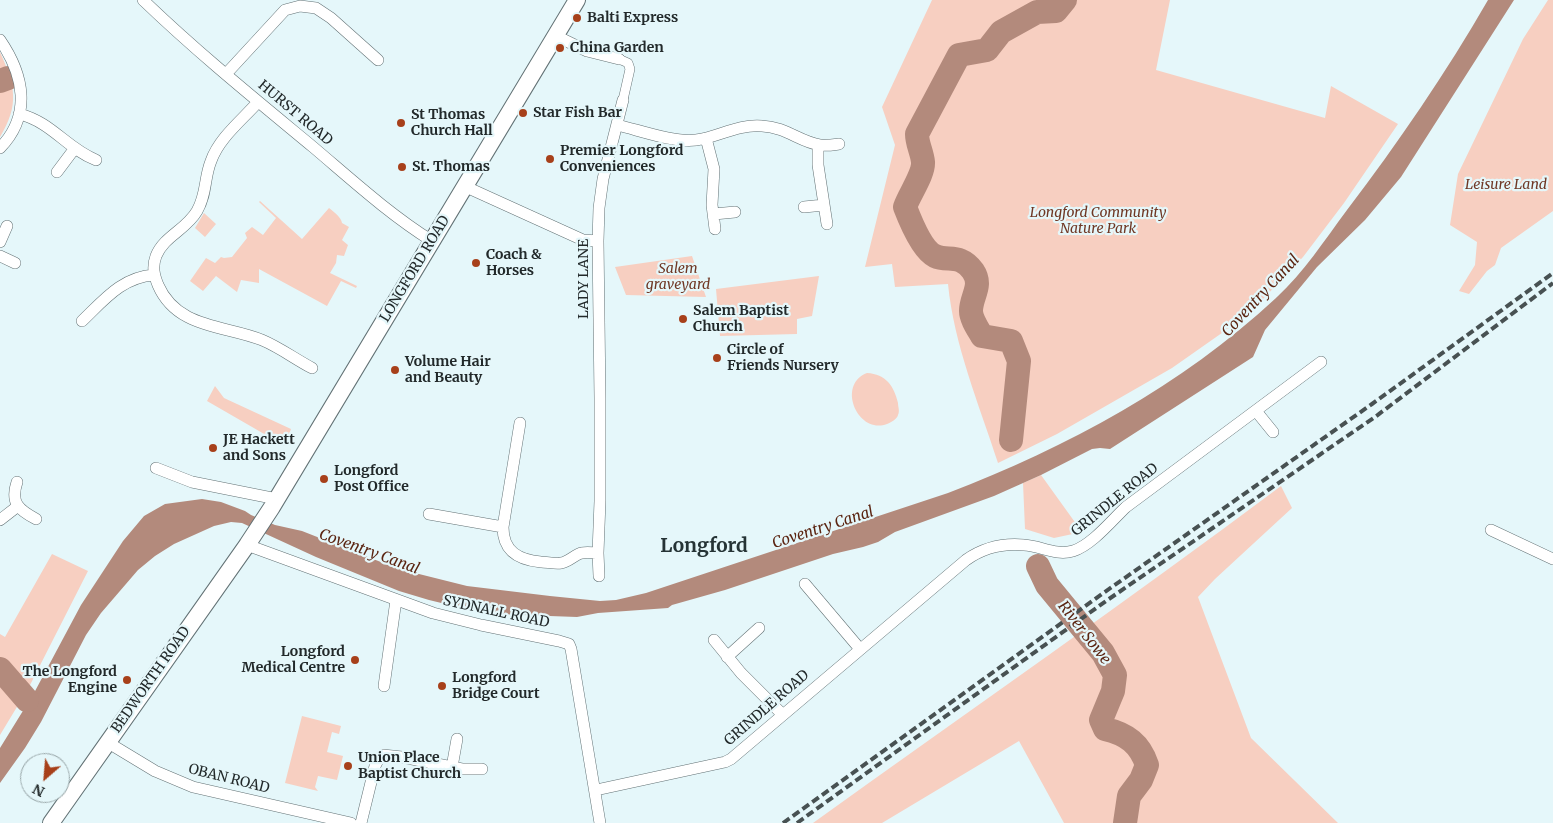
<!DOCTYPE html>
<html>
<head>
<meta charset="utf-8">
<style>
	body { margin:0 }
	#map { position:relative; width:1553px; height:823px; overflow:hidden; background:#e5f7fa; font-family:Merriweather,serif }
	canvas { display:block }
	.north { position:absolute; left:20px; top:753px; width:50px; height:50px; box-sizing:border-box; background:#e5f7fa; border:1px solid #97a5a7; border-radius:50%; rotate:207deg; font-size:14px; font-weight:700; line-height:20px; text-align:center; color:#22292a }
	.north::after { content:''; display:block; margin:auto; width:18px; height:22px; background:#a7401a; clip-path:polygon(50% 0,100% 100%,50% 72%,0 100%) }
</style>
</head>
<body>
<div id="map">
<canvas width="1553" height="823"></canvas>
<div class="north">N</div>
</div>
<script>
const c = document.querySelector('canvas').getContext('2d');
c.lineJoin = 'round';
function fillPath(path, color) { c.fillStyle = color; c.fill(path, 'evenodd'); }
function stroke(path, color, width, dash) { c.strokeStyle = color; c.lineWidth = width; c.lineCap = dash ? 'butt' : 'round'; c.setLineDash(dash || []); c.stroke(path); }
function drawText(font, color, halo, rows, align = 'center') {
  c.font = font + ' Merriweather,serif'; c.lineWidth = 4.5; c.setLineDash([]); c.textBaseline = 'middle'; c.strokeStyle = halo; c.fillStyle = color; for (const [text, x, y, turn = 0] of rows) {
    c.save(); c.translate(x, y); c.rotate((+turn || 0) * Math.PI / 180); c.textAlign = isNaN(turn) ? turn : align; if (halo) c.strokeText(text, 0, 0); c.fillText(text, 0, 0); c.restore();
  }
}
fillPath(new Path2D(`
	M 932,0 L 1170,0 L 1156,70 L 1325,118 L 1331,86 L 1398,124 L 1344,203 L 1303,257 L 1264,298 L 1229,328 L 1172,368 L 1057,434 L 998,463 C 979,404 954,345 948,284 L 895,287 L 892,264 L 865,267 L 895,145 L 882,107 Z
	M 1548,0 L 1553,0 L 1553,211 L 1501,248 L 1495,265 L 1487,271 L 1469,294 L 1459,291 L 1475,265 L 1477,242 L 1450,225 L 1458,174 L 1523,39 Z
	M 0,52 C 15,86 20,104 0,137 Z
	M 260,201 L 302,239 L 329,208 C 334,212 341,217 342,223 L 349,227 L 342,240 L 348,245 L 344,256 L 337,255 L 336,263 L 330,273 L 357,286 L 356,288 L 341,281 L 327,306 L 259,269 L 259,283 L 241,280 L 237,292 L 216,276 L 203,291 L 190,281 L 206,258 L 215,263 L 221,257 L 224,258 L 232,257 L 247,238 L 245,233 L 252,227 L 263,235 L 276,218 L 259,202 Z
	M 204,213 L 216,224 L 205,237 L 195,228 Z
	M 692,256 L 706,297 L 626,295 L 615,267 Z
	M 819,276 L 812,316 L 797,319 L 797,334 L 720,336 L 716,289 Z
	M 867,373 C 886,374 894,386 898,403 C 898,407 900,411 898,415 C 897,419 892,422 887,424 C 858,435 836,385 867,373 Z
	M 215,386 L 224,398 L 291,429 L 285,446 L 207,401 Z
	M 1041,475 L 1082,532 L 1054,538 L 1025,529 L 1023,483 Z
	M 1281,486 L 1292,508 L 1215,579 L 1198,597 L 1251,738 L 1338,823 L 1064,823 L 1019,741 L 882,823 L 813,823 C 969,711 1127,601 1281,486 Z
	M 52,554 L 88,571 L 29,687 L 0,735 L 0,634 L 5,637 Z
	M 302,716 L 341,726 L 339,734 L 332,732 L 327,752 L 343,756 L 337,780 L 318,776 L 315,787 L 318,791 L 285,783 Z`), '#f7cfc1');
fillPath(new Path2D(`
	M 1488,0 L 1514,0 L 1401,177 L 1365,220 L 1317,267 L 1265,330 L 1253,357 L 1110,449 L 1100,448 L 1092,449 L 1041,475 L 994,496 L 895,532 L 878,542 L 863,547 L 833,554 L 725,590 L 672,605 L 668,608 L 598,613 L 577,617 L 495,614 L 462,608 L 429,600 L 399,591 L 316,557 L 242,523 L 231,522 L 214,526 L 174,544 L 155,556 L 138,570 L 101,613 L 86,635 L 41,722 L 25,748 L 0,783 L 0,748 L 34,693 L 81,605 L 123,541 L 144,516 L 165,504 L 202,499 L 221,502 L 245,511 L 251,515 L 275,525 L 302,531 L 391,566 L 415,573 L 467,586 L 550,596 L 600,601 L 616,600 L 646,593 L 948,493 C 1068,447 1181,386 1276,298 C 1304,272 1324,241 1347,210 C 1398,143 1446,73 1488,0 Z`), '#b38a7c');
stroke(new Path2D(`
	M 0,81 L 8,78
	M 1011,440 L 1019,361 L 1011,341 L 982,336 C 978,329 971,319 971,311 C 971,296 983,286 973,271 C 960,253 948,262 935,256 C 922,250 910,220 905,207 C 909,195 924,174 923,162 C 922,152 917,144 917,134 L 959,55 L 987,50 L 1001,32 L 1037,12 L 1056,11 L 1065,0
	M 1038,566 L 1047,585 L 1103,653 L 1115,675 L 1113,691 L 1101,720 L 1105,729 C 1127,734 1140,744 1147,765 L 1141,780 L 1129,796 L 1125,823
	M 0,669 L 27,700`), '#b38a7c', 24);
const pedestrian = new Path2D(`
	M 619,59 L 628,63 L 630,69 L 623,100`);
const minor = new Path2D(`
	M 143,0 C 197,52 255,99 313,147 C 352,180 389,214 432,241
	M 556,36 L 587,51 L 619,59
	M 0,40 C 24,75 32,115 0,148
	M 226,74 L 285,10 L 300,6 L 316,8 L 331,18 L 378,60
	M 258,102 C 242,120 219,138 211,161 C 204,178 207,194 197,211 C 186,230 164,236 156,256 C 152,267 154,275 158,285 C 177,329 225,325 262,340 C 279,347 295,359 312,368
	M 19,114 C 52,122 66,148 96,160
	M 617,125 C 639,130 674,143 696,140 C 719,137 737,124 762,126 C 786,127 800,142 820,145 C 826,146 832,145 839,144
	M 706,138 L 714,169 L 712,205 L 715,229
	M 818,145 L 818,165 L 827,224
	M 57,172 L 75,148
	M 464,186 L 583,240 L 598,241
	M 804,207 L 824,205
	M 714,214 L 735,212
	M 0,242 L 7,226
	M 0,256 L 15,263
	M 82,321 C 104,300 122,277 154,275
	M 1256,411 L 1273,432
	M 520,423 L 503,527 C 503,552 519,560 541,562 C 547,562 555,564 561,563 C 569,562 575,554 582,553 C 587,552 593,553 598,553
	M 156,468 L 192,482 L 277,499
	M 17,482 C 10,503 19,510 36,519
	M 429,514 L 503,527
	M 0,520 L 18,506
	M 1491,530 L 1553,559
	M 247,545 L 433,613 L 481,625 L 559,641 L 569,644 L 571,649 L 600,823
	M 599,576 L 598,553 L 600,501 L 600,398 L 598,241 L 599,208 L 603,179 L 623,100
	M 805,584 L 860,649
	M 714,640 L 741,673 L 783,715
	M 727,657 L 759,628
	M 384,686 L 396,600
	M 107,742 L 155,771 L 193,787 L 351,823
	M 452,767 L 457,739
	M 596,790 L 725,762 L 731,759 L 966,560 C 983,548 1003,543 1024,545 C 1041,546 1056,556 1073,551 C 1092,545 1112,520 1126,507 L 1321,362
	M 361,823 L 375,766 L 378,760 L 383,755 L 402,757 L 462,769 L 482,769`);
const secondary = new Path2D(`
	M 51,823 L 247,545 L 272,507 L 577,0`);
stroke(pedestrian, '#637275', 10);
stroke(minor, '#637275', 12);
stroke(secondary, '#637275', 18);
stroke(pedestrian, '#fff', 9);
stroke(minor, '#fff', 11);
stroke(secondary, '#fff', 16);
stroke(new Path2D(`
	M 783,823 L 1102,594 L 1372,404 L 1553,273
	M 797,823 L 1106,601 L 1375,417 L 1553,283`), '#485152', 4, [8, 4]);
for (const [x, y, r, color] of [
	[577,18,5,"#a7401a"],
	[560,48,5,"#a7401a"],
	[523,113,5,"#a7401a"],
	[401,123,5,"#a7401a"],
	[550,159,5,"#a7401a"],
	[402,167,5,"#a7401a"],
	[476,263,5,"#a7401a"],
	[683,319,5,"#a7401a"],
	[717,358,5,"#a7401a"],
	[395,370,5,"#a7401a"],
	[213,448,5,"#a7401a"],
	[324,479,5,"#a7401a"],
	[355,660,5,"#a7401a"],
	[127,680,5,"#a7401a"],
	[442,686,5,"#a7401a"],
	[348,766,5,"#a7401a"]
]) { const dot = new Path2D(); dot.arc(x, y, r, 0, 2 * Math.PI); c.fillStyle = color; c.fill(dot); stroke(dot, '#e5f7fa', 2); }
drawText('bold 14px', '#22292a', '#e5f7fa', [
	["Balti Express",587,18],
	["China Garden",570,48],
	["Star Fish Bar",533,113],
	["St Thomas",411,115],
	["Church Hall",411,131],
	["Premier Longford",560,151],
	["Conveniences",560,167],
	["St. Thomas",412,167],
	["Coach &",486,255],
	["Horses",486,271],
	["Salem Baptist",693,311],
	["Church",693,327],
	["Circle of",727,350],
	["Friends Nursery",727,366],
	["Volume Hair",405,362],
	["and Beauty",405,378],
	["JE Hackett",223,440],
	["and Sons",223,456],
	["Longford",334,471],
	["Post Office",334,487],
	["Longford",345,652,"right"],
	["Medical Centre",345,668,"right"],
	["The Longford",117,672,"right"],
	["Engine",117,688,"right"],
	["Longford",452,678],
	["Bridge Court",452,694],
	["Union Place",358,758],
	["Baptist Church",358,774]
], 'left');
drawText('14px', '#22292a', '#e5f7fa', [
	["HURST ROAD",295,113,40],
	["LONGFORD ROAD",415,269,-59],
	["LADY LANE",584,279,-90],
	["GRINDLE ROAD",1115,500,-39],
	["SYDNALL ROAD",496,612,12],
	["BEDWORTH ROAD",151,680,-55],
	["GRINDLE ROAD",767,708,-41],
	["OBAN ROAD",229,779,14]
]);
drawText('italic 14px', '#6f3724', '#e5f7fa', [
	["Leisure Land",1506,185],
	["Longford Community",1098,213],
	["Nature Park",1098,229],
	["Salem",678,269],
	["graveyard",678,285]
]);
drawText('italic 15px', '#5b2512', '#e5f7fa', [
	["Coventry Canal",1261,296,-47],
	["Coventry Canal",823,528,-18],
	["Coventry Canal",369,552,20],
	["River Sowe",1084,633,52]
]);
drawText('bold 19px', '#253335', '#e5f7fa', [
	["Longford",704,547]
]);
</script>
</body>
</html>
